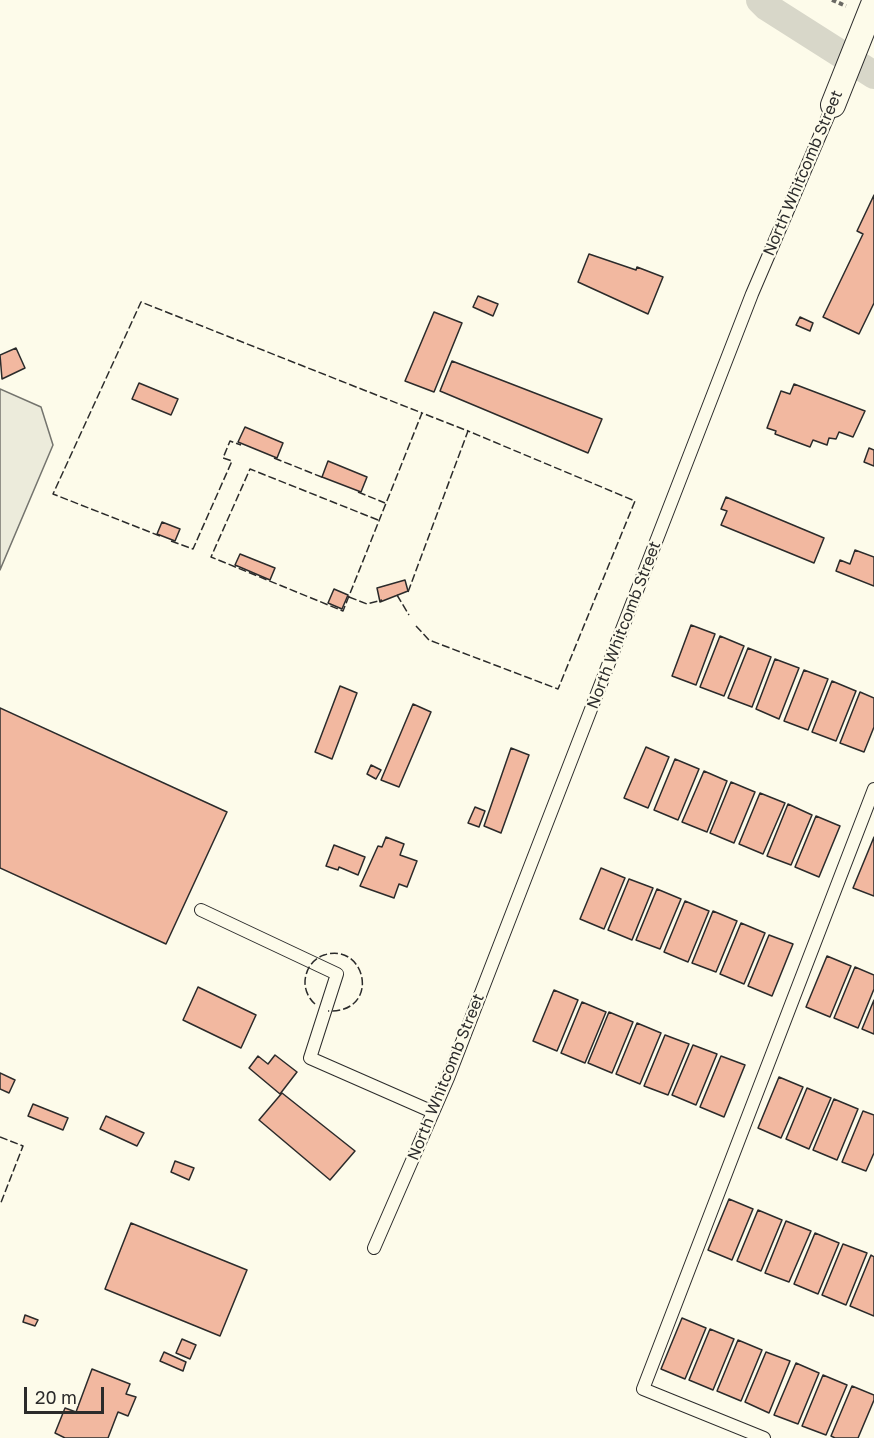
<!DOCTYPE html>
<html>
<head>
<meta charset="utf-8">
<style>
	body { margin:0 }
	#map { position:relative; width:874px; height:1438px; overflow:hidden; background:#fdfbea; font-family:"Golos Text",sans-serif }
	canvas { display:block }
	.scale { position:absolute; left:24px; top:1387px; width:80px; height:27px; box-sizing:border-box; border:3px solid #2b2b2b; border-top:0; padding-left:8px; font-size:18px; line-height:21px; white-space:nowrap; color:#2b2b2b; -webkit-text-stroke:4px #fdfbea; paint-order:stroke }
</style>
</head>
<body>
<div id="map">
<canvas width="874" height="1438"></canvas>
<div class="scale">20 m</div>
</div>
<script>
const c = document.querySelector('canvas').getContext('2d');
c.lineJoin = 'round';
function fillPath(path, color) { c.fillStyle = color; c.fill(path, 'evenodd'); }
function stroke(path, color, width, dash) { c.strokeStyle = color; c.lineWidth = width; c.lineCap = dash ? 'butt' : 'round'; c.setLineDash(dash || []); c.stroke(path); }
function drawText(font, color, halo, rows, align = 'center') {
  c.font = font + ' "Golos Text",sans-serif'; c.lineWidth = 4.5; c.setLineDash([]); c.textBaseline = 'middle'; c.strokeStyle = halo; c.fillStyle = color; for (const [text, x, y, turn = 0] of rows) {
    c.save(); c.translate(x, y); c.rotate((+turn || 0) * Math.PI / 180); c.textAlign = isNaN(turn) ? turn : align; if (halo) c.strokeText(text, 0, 0); c.fillText(text, 0, 0); c.restore();
  }
}
const green = new Path2D(`
	M 0,389 L 41,407 L 53,445 L 0,570 Z`);
fillPath(green, '#ecebdb');
stroke(green, '#74746e', 1.5);
stroke(new Path2D(`
	M 760,0 L 767,7 L 874,75`), '#d8d7c9', 28);
const building = new Path2D(`
	M 874,195 L 874,303 L 859,334 L 823,317 L 863,234 L 857,231 Z
	M 589,254 L 636,270 L 637,267 L 663,277 L 648,314 L 578,282 Z
	M 478,296 L 498,304 L 493,316 L 473,307 Z
	M 434,312 L 462,323 L 434,392 L 405,381 Z
	M 800,317 L 813,323 L 810,331 L 796,325 Z
	M 16,348 L 25,368 L 2,379 L 0,355 Z
	M 452,361 L 602,419 L 588,453 L 440,391 Z
	M 139,383 L 178,399 L 171,415 L 132,399 Z
	M 794,384 L 865,411 L 853,437 L 839,432 L 836,439 L 829,438 L 827,445 L 813,440 L 810,447 L 775,434 L 776,431 L 767,428 L 781,391 L 790,394 Z
	M 245,427 L 283,443 L 277,458 L 238,442 Z
	M 869,448 L 874,450 L 874,466 L 864,462 Z
	M 328,461 L 367,477 L 361,492 L 322,477 Z
	M 726,497 L 824,538 L 814,563 L 721,525 L 727,511 L 721,509 Z
	M 162,522 L 180,529 L 175,541 L 157,534 Z
	M 855,550 L 874,557 L 874,586 L 836,571 L 840,560 L 850,564 Z
	M 240,554 L 275,568 L 270,580 L 235,565 Z
	M 405,580 L 408,591 L 380,602 L 377,588 Z
	M 334,589 L 348,595 L 342,609 L 328,603 Z
	M 691,625 L 715,634 L 696,685 L 672,676 Z
	M 720,636 L 744,646 L 724,696 L 700,687 Z
	M 748,648 L 771,657 L 752,707 L 728,698 Z
	M 775,659 L 799,668 L 779,719 L 756,709 Z
	M 804,670 L 828,679 L 808,730 L 784,721 Z
	M 832,681 L 856,691 L 836,741 L 812,732 Z
	M 340,686 L 357,693 L 332,759 L 315,752 Z
	M 860,692 L 874,698 L 874,727 L 864,752 L 840,743 Z
	M 413,704 L 431,712 L 399,787 L 381,780 Z
	M 0,708 L 227,812 L 166,944 L 0,868 Z
	M 646,747 L 669,757 L 648,808 L 624,798 Z
	M 511,748 L 529,755 L 501,833 L 484,826 Z
	M 675,759 L 699,769 L 678,820 L 654,810 Z
	M 371,765 L 381,770 L 376,779 L 367,774 Z
	M 704,771 L 727,781 L 707,832 L 682,822 Z
	M 731,782 L 755,792 L 734,843 L 710,833 Z
	M 760,793 L 785,803 L 763,854 L 739,844 Z
	M 788,804 L 812,815 L 791,865 L 767,856 Z
	M 475,807 L 485,811 L 479,827 L 468,823 Z
	M 816,816 L 840,826 L 819,877 L 795,867 Z
	M 386,837 L 404,844 L 400,855 L 417,861 L 407,887 L 399,884 L 394,898 L 360,886 L 378,846 L 382,847 Z
	M 874,837 L 874,896 L 853,888 Z
	M 334,845 L 365,857 L 358,875 L 339,867 L 338,870 L 326,866 Z
	M 601,868 L 625,878 L 604,929 L 580,919 Z
	M 629,879 L 653,888 L 632,940 L 608,930 Z
	M 657,889 L 681,899 L 660,949 L 636,940 Z
	M 685,901 L 709,911 L 688,962 L 664,952 Z
	M 713,911 L 737,921 L 716,972 L 692,963 Z
	M 741,923 L 765,933 L 744,984 L 720,974 Z
	M 769,935 L 793,944 L 772,996 L 748,986 Z
	M 827,956 L 851,966 L 830,1017 L 806,1007 Z
	M 855,967 L 874,975 L 874,989 L 858,1028 L 834,1018 Z
	M 198,987 L 256,1015 L 241,1048 L 183,1020 Z
	M 554,990 L 578,1000 L 557,1051 L 533,1041 Z
	M 874,1000 L 874,1034 L 862,1029 Z
	M 582,1002 L 606,1012 L 585,1063 L 561,1053 Z
	M 609,1012 L 633,1022 L 612,1073 L 588,1063 Z
	M 637,1023 L 661,1033 L 640,1084 L 616,1074 Z
	M 665,1035 L 689,1044 L 668,1095 L 644,1086 Z
	M 693,1045 L 717,1054 L 696,1105 L 672,1095 Z
	M 275,1055 L 297,1072 L 280,1094 L 249,1068 L 258,1056 L 268,1064 Z
	M 721,1056 L 745,1065 L 724,1117 L 700,1107 Z
	M 0,1073 L 15,1080 L 9,1093 L 0,1089 Z
	M 779,1077 L 803,1087 L 781,1138 L 758,1128 Z
	M 807,1088 L 831,1098 L 809,1149 L 786,1139 Z
	M 282,1093 L 355,1151 L 330,1180 L 259,1120 Z
	M 834,1099 L 858,1109 L 837,1160 L 813,1150 Z
	M 33,1104 L 68,1118 L 63,1130 L 28,1116 Z
	M 863,1111 L 874,1115 L 874,1153 L 866,1171 L 842,1162 Z
	M 106,1116 L 144,1133 L 137,1146 L 100,1129 Z
	M 175,1161 L 194,1168 L 189,1180 L 171,1172 Z
	M 729,1199 L 753,1209 L 732,1260 L 708,1250 Z
	M 758,1210 L 782,1220 L 761,1271 L 737,1261 Z
	M 786,1221 L 811,1231 L 789,1282 L 765,1273 Z
	M 131,1223 L 247,1270 L 220,1336 L 105,1289 Z
	M 815,1233 L 839,1243 L 818,1294 L 794,1284 Z
	M 843,1244 L 867,1253 L 846,1305 L 822,1295 Z
	M 871,1255 L 874,1257 L 874,1316 L 850,1306 Z
	M 25,1315 L 38,1320 L 35,1326 L 23,1322 Z
	M 682,1318 L 706,1328 L 685,1379 L 661,1369 Z
	M 710,1329 L 734,1339 L 713,1390 L 689,1380 Z
	M 182,1339 L 196,1345 L 190,1359 L 176,1353 Z
	M 738,1340 L 762,1350 L 741,1401 L 717,1391 Z
	M 164,1352 L 186,1362 L 183,1371 L 160,1361 Z
	M 766,1352 L 790,1361 L 769,1413 L 745,1402 Z
	M 796,1363 L 819,1373 L 798,1424 L 774,1415 Z
	M 92,1369 L 130,1384 L 126,1394 L 136,1397 L 128,1416 L 118,1412 L 108,1438 L 65,1438 L 55,1433 L 65,1408 L 76,1412 Z
	M 823,1375 L 847,1385 L 826,1435 L 802,1426 Z
	M 852,1386 L 874,1395 L 874,1400 L 858,1438 L 835,1438 L 831,1436 Z`);
fillPath(building, '#f2b8a0');
stroke(building, '#2b2b2b', 1.5);
const service = new Path2D(`
	M 201,910 L 337,974 L 310,1058 L 433,1112
	M 374,1248 L 448,1078 L 752,294 L 833,105
	M 764,1438 L 643,1389 L 874,789`);
const minor = new Path2D(`
	M 833,105 L 874,2`);
stroke(service, '#2b2b2b', 14);
stroke(minor, '#2b2b2b', 26);
stroke(new Path2D(`
	M 832,0 L 846,6`), '#6a6964', 4, [4.5, 3]);
stroke(service, '#fdfbea', 12);
stroke(minor, '#fdfbea', 24);
stroke(new Path2D(`
	M 274,458 L 324,478
	M 358,492 L 385,503
	M 378,520 L 250,469 L 211,557 L 343,611 L 422,413 L 468,431 L 408,592
	M 160,536 L 53,494 L 141,302 L 422,413
	M 171,541 L 193,549 L 232,461 L 223,458 L 230,441 L 241,445
	M 397,595 L 409,615
	M 349,597 L 367,604 L 382,600
	M 416,626 L 429,640 L 558,689 L 635,501 L 468,431
	M 315,1004 C 307,997 303,986 306,975 C 308,966 315,958 324,955 C 366,941 382,1013 328,1011
	M 0,1137 L 23,1146 L 0,1205`), '#2b2b2b', 1.5, [8, 3]);
drawText('16px', '#2b2b2b', '#fdfbea', [
	["North Whitcomb Street",803,173,-67],
	["North Whitcomb Street",624,625,-69],
	["North Whitcomb Street",446,1077,-68]
]);
</script>
</body>
</html>
